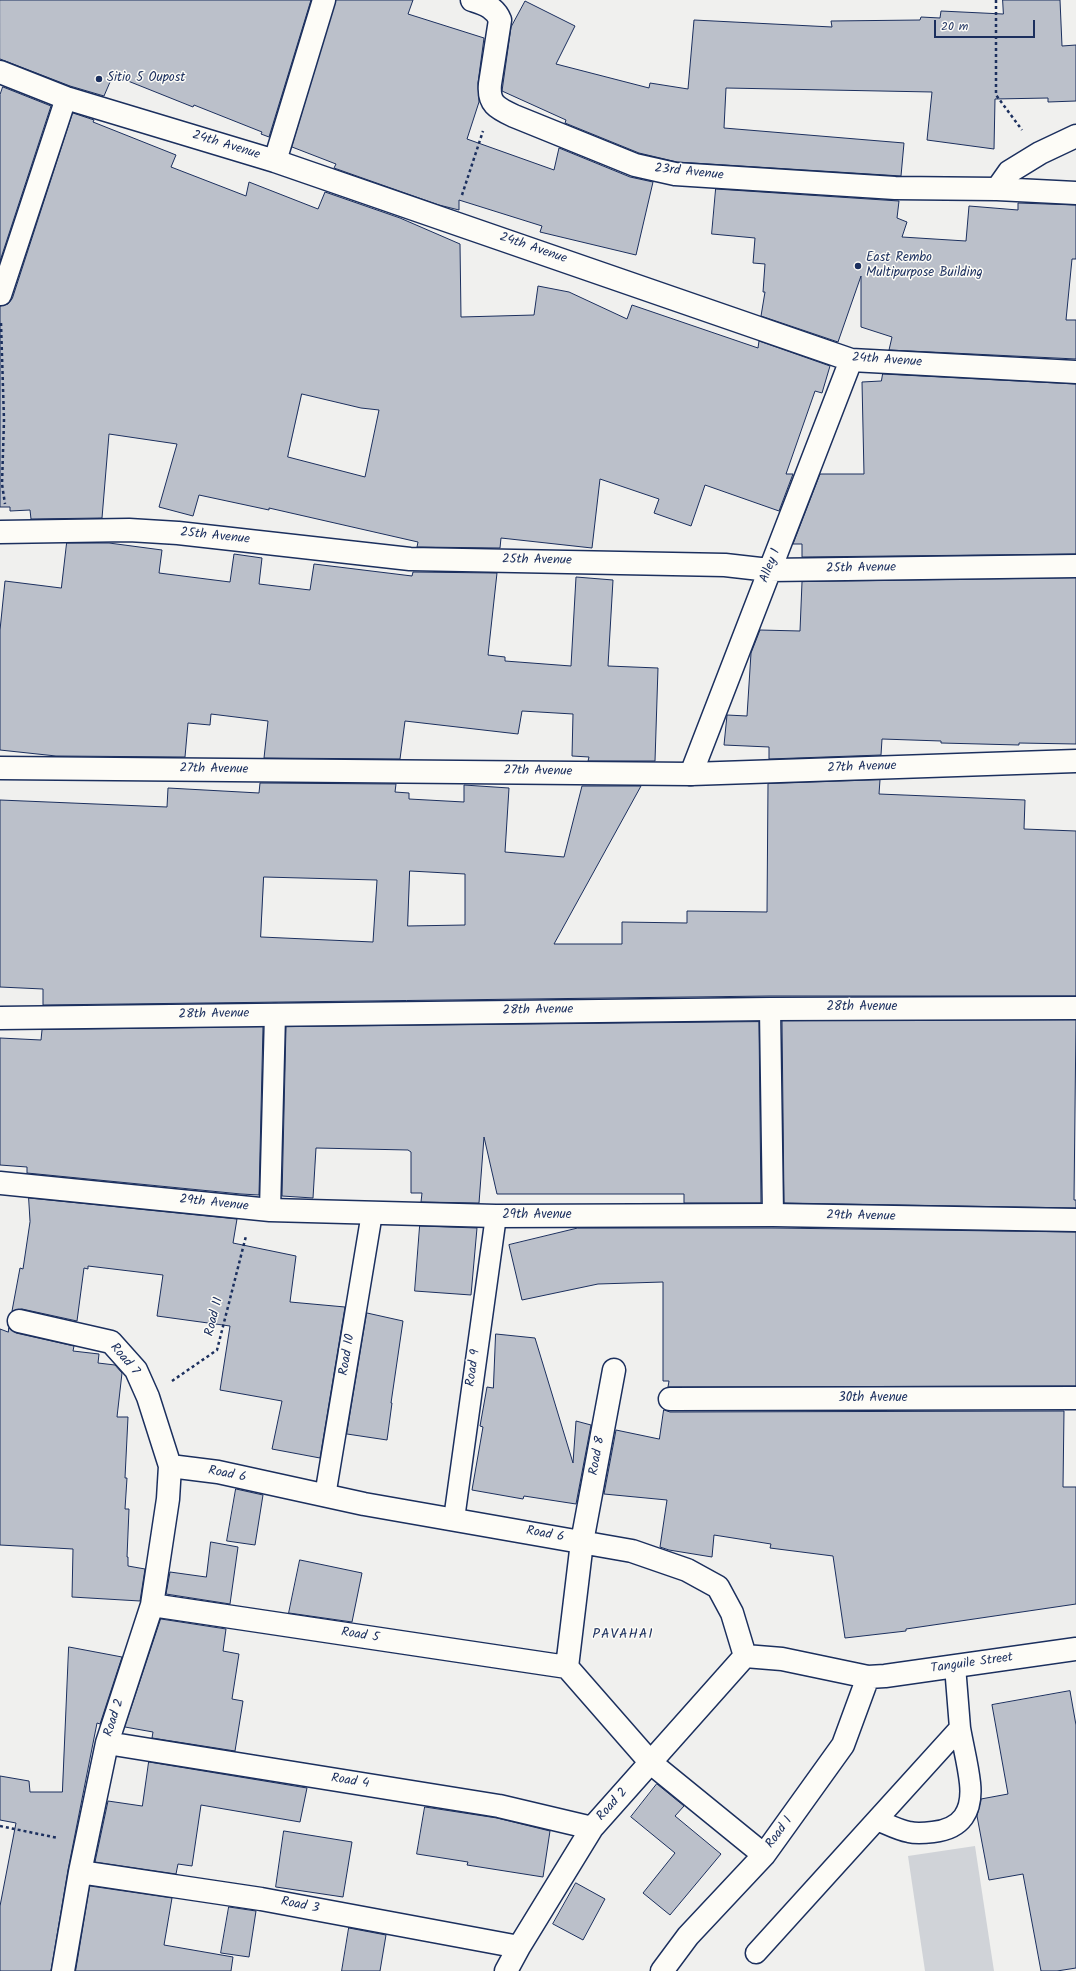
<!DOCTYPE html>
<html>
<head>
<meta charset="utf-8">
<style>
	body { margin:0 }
	#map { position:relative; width:1076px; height:1971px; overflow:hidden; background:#f0f0ee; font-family:Kalam,sans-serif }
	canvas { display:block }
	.scale { position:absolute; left:934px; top:20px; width:101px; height:18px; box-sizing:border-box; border:2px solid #1b2f5e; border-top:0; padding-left:5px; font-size:12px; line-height:14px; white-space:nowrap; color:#1b2f5e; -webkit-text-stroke:3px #fdfcf7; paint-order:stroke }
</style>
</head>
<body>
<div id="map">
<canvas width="1076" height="1971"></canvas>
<div class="scale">20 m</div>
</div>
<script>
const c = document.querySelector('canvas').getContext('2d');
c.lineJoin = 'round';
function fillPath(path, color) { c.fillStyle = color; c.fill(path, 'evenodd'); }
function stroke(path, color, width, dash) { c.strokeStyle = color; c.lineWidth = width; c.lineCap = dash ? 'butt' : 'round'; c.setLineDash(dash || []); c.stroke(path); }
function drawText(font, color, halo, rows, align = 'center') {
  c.font = font + ' Kalam,sans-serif'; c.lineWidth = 3; c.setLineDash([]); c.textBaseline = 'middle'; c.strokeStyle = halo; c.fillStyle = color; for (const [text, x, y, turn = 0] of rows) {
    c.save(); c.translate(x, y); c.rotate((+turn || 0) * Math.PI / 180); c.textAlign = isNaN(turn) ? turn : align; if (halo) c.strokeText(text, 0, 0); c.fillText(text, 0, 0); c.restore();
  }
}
fillPath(new Path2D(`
	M 975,1846 L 994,1971 L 925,1971 L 908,1856 Z`), '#d0d3d8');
const building = new Path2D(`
	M 0,0 L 311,0 L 269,137 L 261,134 L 262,132 L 194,105 L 193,107 L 113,75 L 104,96 L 70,86 L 0,59 Z
	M 336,0 L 413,0 L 408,14 L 484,38 L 478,83 L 479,102 L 467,139 L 554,170 L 559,148 L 630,177 L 653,182 L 636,255 L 540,232 L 542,226 L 459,200 L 459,210 L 439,205 L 334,168 L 336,164 L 292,147 Z
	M 1003,0 L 1060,0 L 1062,46 L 1076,45 L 1076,101 L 1048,102 L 1048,98 L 995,99 L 994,149 L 927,140 L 932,92 L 726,88 L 724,128 L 904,143 L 901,176 L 677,162 L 639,153 L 565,123 L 566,120 L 502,91 L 511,27 L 525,1 L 575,26 L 556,64 L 649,88 L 650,83 L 688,89 L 694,20 L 832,27 L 831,21 L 920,20 L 921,17 L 940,18 L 941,11 L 1003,14 Z
	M 3,87 L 51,106 L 0,261 L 0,95 Z
	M 73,113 L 94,120 L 93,122 L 176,155 L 171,167 L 246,196 L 249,182 L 318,209 L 325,192 L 400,218 L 460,244 L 461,317 L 534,315 L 538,286 L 569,292 L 627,319 L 632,305 L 758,348 L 759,341 L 830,366 L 822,393 L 815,391 L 786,474 L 793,474 L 779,511 L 705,485 L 691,526 L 654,513 L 659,499 L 600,479 L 592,548 L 501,538 L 500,548 L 417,547 L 418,542 L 269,508 L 269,510 L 199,495 L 193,516 L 159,507 L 177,444 L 109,434 L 102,518 L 31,519 L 30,510 L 10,511 L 10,507 L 0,507 L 0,306 L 8,304 L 12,299 ZM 302,394 L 361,408 L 379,410 L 365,477 L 288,457 Z
	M 716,189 L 899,201 L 897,218 L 907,222 L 902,237 L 966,241 L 969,206 L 1018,210 L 1018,203 L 1076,205 L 1076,259 L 1072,259 L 1066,320 L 1076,320 L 1076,359 L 889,350 L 892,337 L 861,327 L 861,276 L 838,342 L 761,316 L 765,292 L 763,292 L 765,264 L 753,263 L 755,238 L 712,234 Z
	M 883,374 L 1076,384 L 1076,554 L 802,557 L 802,544 L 793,544 L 820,474 L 864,474 L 862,382 L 881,381 Z
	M 67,543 L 109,543 L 162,550 L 159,573 L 230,582 L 234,554 L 262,558 L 259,584 L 310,590 L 314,564 L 412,576 L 413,572 L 497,573 L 488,655 L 505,657 L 505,661 L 571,666 L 576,577 L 613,580 L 608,666 L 658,668 L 655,761 L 588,761 L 589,757 L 572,756 L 573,714 L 522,711 L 518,734 L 405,721 L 400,759 L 264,758 L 268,721 L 211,714 L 210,725 L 188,723 L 185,757 L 56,756 L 0,750 L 0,630 L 5,581 L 61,588 Z
	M 1076,578 L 1076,744 L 1019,743 L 1019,745 L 941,743 L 941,741 L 882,739 L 881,755 L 769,759 L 769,747 L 724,745 L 727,715 L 747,716 L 751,653 L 760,630 L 800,631 L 802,582 Z
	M 880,780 L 879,794 L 1025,800 L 1024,829 L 1076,831 L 1076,996 L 770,996 L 43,1005 L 43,989 L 0,987 L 0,800 L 167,807 L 168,788 L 259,793 L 260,783 L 396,784 L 395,792 L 409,793 L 409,799 L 464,802 L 464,785 L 509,788 L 505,852 L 564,857 L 582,786 L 641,786 L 554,944 L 622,944 L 622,922 L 687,923 L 687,911 L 767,912 L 768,784 ZM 410,871 L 465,874 L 465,925 L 408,926 ZM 264,877 L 377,880 L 373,942 L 261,937 Z
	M 1076,1020 L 1074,1200 L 1076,1200 L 1076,1208 L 784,1203 L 782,1021 Z
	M 759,1022 L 761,1203 L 684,1203 L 684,1194 L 497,1194 L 484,1137 L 479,1203 L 421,1202 L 422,1193 L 411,1193 L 411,1152 L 408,1150 L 316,1148 L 313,1198 L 282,1196 L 286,1027 Z
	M 263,1027 L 259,1195 L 241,1194 L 27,1173 L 27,1167 L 0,1165 L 0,1038 L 41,1040 L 42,1030 Z
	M 29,1198 L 237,1219 L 233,1243 L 296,1256 L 290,1302 L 345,1307 L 320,1458 L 272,1449 L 282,1401 L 220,1390 L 230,1326 L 157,1316 L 163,1275 L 88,1266 L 88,1269 L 84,1268 L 77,1321 L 22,1309 L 12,1311 L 20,1268 L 23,1269 L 30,1222 Z
	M 420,1226 L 477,1228 L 471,1295 L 415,1291 Z
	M 578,1228 L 773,1228 L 1076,1232 L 1076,1386 L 668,1387 L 669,1381 L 663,1381 L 663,1282 L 598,1284 L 522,1300 L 509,1245 Z
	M 367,1313 L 403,1321 L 391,1403 L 392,1403 L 387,1440 L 347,1434 Z
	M 9,1328 L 16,1333 L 74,1346 L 73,1351 L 99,1354 L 98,1363 L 115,1365 L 122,1373 L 117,1417 L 128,1417 L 125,1478 L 127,1478 L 125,1509 L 129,1509 L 127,1557 L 128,1557 L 128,1566 L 145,1569 L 140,1601 L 72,1597 L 73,1549 L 0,1545 L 0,1329 L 8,1332 Z
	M 496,1334 L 535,1338 L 573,1463 L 576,1421 L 591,1425 L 576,1504 L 524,1496 L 523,1499 L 472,1490 L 483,1427 L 480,1426 L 487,1387 L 493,1388 Z
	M 664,1410 L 670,1412 L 1064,1411 L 1063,1487 L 1076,1487 L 1076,1604 L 906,1629 L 906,1631 L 845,1638 L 833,1556 L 770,1548 L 771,1544 L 714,1535 L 712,1557 L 669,1550 L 660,1547 L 667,1500 L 604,1494 L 616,1430 L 659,1439 Z
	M 236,1489 L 263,1495 L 255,1545 L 227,1541 Z
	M 211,1542 L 238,1547 L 230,1604 L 166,1594 L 170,1572 L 206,1577 Z
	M 300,1560 L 362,1573 L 352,1622 L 289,1613 Z
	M 161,1619 L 226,1629 L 223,1651 L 239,1654 L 232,1699 L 243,1701 L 235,1751 L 152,1738 L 153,1732 L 125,1727 Z
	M 69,1647 L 122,1657 L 100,1724 L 97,1723 L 68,1870 L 51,1971 L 0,1971 L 0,1906 L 16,1823 L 0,1820 L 0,1776 L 29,1781 L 30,1792 L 62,1792 Z
	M 1070,1691 L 1076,1725 L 1076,1968 L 1057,1971 L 1041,1971 L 1023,1874 L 989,1880 L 977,1816 L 981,1799 L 1008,1794 L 992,1705 Z
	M 149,1762 L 307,1788 L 300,1822 L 201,1805 L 192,1866 L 178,1864 L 176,1874 L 95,1862 L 108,1801 L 142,1806 Z
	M 657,1784 L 684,1806 L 675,1816 L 721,1854 L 670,1915 L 643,1893 L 675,1853 L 631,1817 Z
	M 425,1807 L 497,1818 L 550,1831 L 543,1877 L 467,1865 L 468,1862 L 417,1854 Z
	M 284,1831 L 352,1842 L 343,1897 L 276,1887 Z
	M 576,1883 L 605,1899 L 583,1940 L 553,1924 Z
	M 90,1886 L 172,1898 L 164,1945 L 233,1957 L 231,1971 L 76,1971 Z
	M 229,1907 L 256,1911 L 249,1957 L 221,1953 Z
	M 349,1928 L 386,1935 L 380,1971 L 342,1971 Z`);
fillPath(building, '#bbc0ca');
stroke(building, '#1b2f5e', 1);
const service = new Path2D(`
	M 1,295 L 66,98
	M 770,1009 L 773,1215
	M 270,1210 L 275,1014
	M 325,1496 L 372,1213
	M 454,1519 L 496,1216
	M 877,1820 C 887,1824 898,1830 909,1832 C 917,1834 925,1833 933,1832 C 962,1829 973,1811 970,1783 C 968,1764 963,1746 960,1728
	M 756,1953 L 960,1728 L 955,1666`);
const minor = new Path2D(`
	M 472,0 C 484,4 495,7 500,20 L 490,84 C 488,104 497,108 514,116 L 635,165 L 675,174 L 895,188 L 997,189 L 1076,193
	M 0,72 L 66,98 L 275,161 L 851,360 L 1076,372
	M 275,161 L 324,0
	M 997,189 L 1009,172 L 1040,153 L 1076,136
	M 0,532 L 129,530 L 178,533 L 410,559 L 725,565 L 769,570 L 1076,566
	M 691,774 L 851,360
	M 0,1018 L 770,1009 L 1076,1008
	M 0,1183 L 270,1210 L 496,1216 L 773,1215 L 1076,1220
	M 19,1321 L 111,1342 L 136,1370 L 148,1397 L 170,1466 L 168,1499 L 152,1605 L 107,1743 L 80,1872 L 63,1971
	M 614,1370 L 582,1542 L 567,1667 L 651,1763 L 764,1855
	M 670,1399 L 1076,1398
	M 170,1466 L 218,1472 L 364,1504 L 632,1551 L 687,1570 L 718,1587 L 732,1613 L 745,1656 L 782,1659 L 868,1677 L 885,1676 L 1076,1649
	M 152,1605 L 567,1667
	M 107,1743 L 499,1806 L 592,1828
	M 80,1872 L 261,1899 L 519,1947
	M 506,1971 L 519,1947 L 592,1828 L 745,1656
	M 662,1971 L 688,1936 L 764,1855 L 843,1745 L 868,1677`);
const tertiary = new Path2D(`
	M 0,768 L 691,774 L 1076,761`);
stroke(service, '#1b2f5e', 23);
stroke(minor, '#1b2f5e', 25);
stroke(tertiary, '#1b2f5e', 25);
stroke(new Path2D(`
	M 996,0 L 996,95 L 1022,130
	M 462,195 L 483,131
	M 1,323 L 4,420 L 2,484 L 5,504
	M 172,1381 L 217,1350 L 246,1236
	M 0,1826 L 58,1838`), '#1b2f5e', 2.5, [3, 3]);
stroke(service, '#fdfcf7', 20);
stroke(minor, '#fdfcf7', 22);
stroke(tertiary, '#fdfcf7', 22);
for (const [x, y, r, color] of [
	[99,79,4,"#1b2f5e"],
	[858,266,4,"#1b2f5e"]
]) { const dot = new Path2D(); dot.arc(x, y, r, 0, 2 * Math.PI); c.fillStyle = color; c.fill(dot); stroke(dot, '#fdfcf7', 1.5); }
drawText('13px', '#1b2f5e', '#fdfcf7', [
	["Sitio 5 Oupost",107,79],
	["East Rembo",866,259],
	["Multipurpose Building",866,274]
], 'left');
drawText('13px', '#1b2f5e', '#fdfcf7', [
	["24th Avenue",226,146,17],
	["23rd Avenue",689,173,6],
	["24th Avenue",533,249,19],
	["24th Avenue",887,361,4],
	["25th Avenue",215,537,6],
	["25th Avenue",537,561,1],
	["Alley 1",771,566,-69],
	["25th Avenue",861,569,-1],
	["27th Avenue",862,768,-2],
	["27th Avenue",214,770,1],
	["27th Avenue",538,772,1],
	["28th Avenue",862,1008],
	["28th Avenue",538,1011,-1],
	["28th Avenue",214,1015,-1],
	["29th Avenue",214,1204,6],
	["29th Avenue",537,1216],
	["29th Avenue",861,1217,1],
	["Road 11",215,1317,-76],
	["Road 10",348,1355,-81],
	["Road 7",124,1360,50],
	["Road 9",474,1368,-82],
	["30th Avenue",873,1399],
	["Road 8",598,1456,-80],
	["Road 6",227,1475,11],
	["Road 6",545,1535,10],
	["Road 5",360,1636,9],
	["Tanguile Street",972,1664,-8],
	["Road 2",115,1718,-72],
	["Road 4",350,1782,9],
	["Road 2",613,1805,-48],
	["Road 1",780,1833,-54],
	["Road 3",300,1906,11]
]);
c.letterSpacing = '1px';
drawText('14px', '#1b2f5e', '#fdfcf7', [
	["PAVAHAI",623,1636]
]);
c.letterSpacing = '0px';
</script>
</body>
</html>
